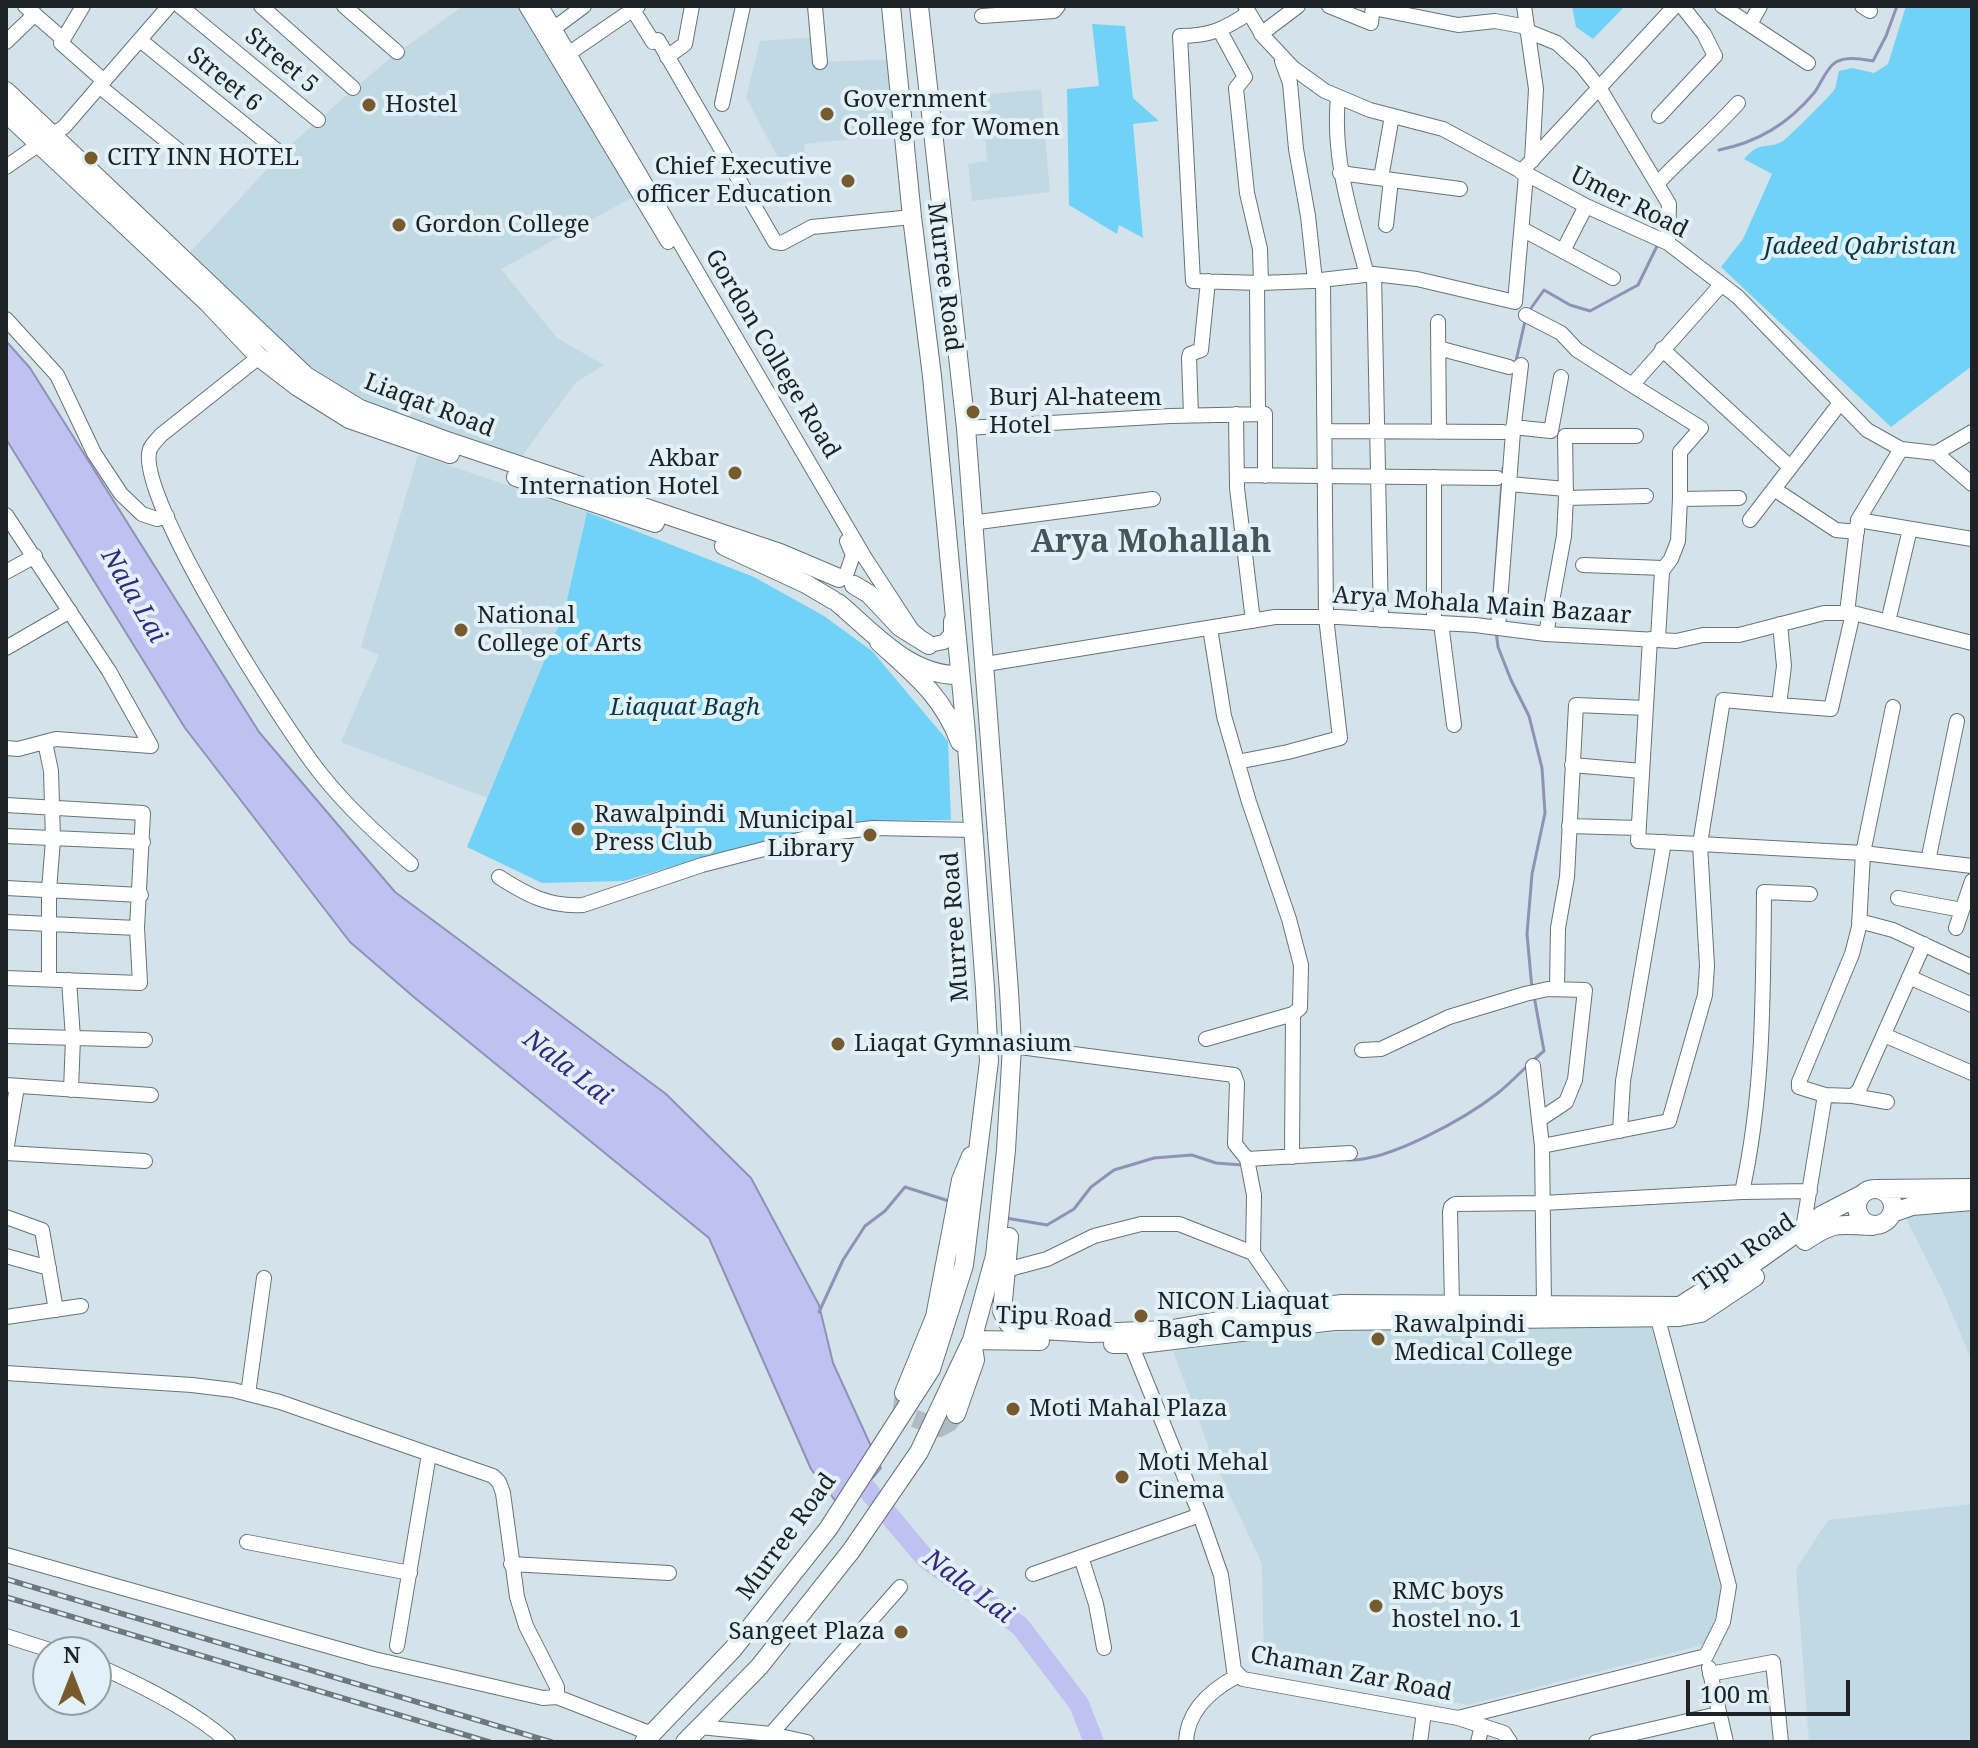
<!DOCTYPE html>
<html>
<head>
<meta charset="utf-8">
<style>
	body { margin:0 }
	#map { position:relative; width:1978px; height:1748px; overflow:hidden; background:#d4e3ea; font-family:"Noto Serif",serif }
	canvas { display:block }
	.frame { position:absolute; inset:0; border:8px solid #1c2225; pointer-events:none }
	.north { position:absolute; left:32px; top:1636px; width:80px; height:80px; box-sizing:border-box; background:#e1f1f7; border:2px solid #929ea3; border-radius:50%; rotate:0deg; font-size:22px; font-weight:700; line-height:32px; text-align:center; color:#1c2225 }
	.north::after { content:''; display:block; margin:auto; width:28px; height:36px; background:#775b2e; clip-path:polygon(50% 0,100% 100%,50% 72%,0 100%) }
	.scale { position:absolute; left:1686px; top:1680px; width:164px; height:36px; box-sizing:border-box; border:4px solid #1c2225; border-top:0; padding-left:10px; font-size:24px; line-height:28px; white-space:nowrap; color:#1c2225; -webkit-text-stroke:6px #e1f1f7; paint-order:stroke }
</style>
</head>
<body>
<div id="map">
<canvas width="1978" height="1748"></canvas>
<div class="frame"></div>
<div class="north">N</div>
<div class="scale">100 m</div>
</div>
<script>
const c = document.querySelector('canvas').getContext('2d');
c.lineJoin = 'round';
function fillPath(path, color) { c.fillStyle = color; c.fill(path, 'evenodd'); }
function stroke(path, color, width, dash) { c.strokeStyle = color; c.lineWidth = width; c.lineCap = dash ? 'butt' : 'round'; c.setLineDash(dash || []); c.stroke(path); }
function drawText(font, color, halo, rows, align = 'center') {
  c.font = font + ' "Noto Serif",serif'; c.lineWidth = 8; c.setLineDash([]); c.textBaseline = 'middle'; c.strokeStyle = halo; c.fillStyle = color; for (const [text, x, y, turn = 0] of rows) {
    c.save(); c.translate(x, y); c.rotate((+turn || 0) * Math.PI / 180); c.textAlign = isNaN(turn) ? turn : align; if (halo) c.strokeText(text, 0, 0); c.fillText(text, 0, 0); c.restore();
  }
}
fillPath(new Path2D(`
	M 463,6 L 537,6 L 646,190 L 501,269 L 557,338 L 604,365 L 576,382 L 516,464 L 444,440 L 306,376 L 183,260 L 281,154 L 318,120 L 390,58 Z
	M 818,37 L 820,62 L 896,59 L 901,131 L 883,136 L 804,144 L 805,156 L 778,158 L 746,97 L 760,41 Z
	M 1041,89 L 1050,192 L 972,201 L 968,164 L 987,161 L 982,95 Z
	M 418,455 L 587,512 L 564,613 L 487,798 L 341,742 L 379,655 L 361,647 Z
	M 1972,1210 L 1972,1361 L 1942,1290 L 1902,1211 Z
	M 1651,1326 L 1722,1595 L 1707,1644 L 1467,1705 L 1264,1666 L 1262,1564 L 1212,1456 L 1173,1351 L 1310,1334 L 1395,1328 Z
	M 1972,1504 L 1972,1742 L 1809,1742 L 1796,1569 L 1828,1520 Z`), '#c1d9e3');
fillPath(new Path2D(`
	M 1572,6 L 1625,6 L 1593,39 L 1576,27 Z
	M 1906,6 L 1972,6 L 1972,366 L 1891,427 L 1721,267 L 1743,239 L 1772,174 L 1744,159 C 1762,139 1765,151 1783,141 C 1787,139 1832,94 1834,90 C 1837,86 1837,77 1839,71 L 1852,68 L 1874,73 L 1888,64 Z
	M 1092,24 L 1125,26 L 1133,98 L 1159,121 L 1133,124 L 1143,238 L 1119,225 L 1117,234 L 1069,205 L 1067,89 L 1099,86 Z
	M 587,512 L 754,577 L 824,616 L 872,651 L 948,741 L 951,820 L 869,821 L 711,855 L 624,881 L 542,883 L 467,847 L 564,613 Z`), '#71d2f7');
const water = new Path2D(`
	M 6,341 L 30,368 L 259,732 L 395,892 L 666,1094 L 751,1178 L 819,1305 L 833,1363 L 881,1468 L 844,1512 L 811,1469 L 709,1238 L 415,998 L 350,942 L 185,728 L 6,439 Z`);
fillPath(water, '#c0c1f3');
stroke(water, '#8f91b5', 2);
stroke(new Path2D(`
	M 1719,150 C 1758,142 1788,124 1814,93 C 1821,84 1826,68 1836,62 C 1847,56 1861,59 1873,61 L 1886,36 L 1897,6
	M 1529,311 L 1544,290 L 1570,305 L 1590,311 L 1638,285 L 1658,244
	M 1516,361 L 1525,321
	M 1493,608 L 1503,468
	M 1496,631 L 1498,647 L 1511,680 L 1529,716 L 1542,768 L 1545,813 L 1532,874 L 1527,934 L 1532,989
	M 1348,1160 C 1388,1162 1466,1118 1498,1093 C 1514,1080 1528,1064 1544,1051 L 1534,996
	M 1006,1218 L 1047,1225 L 1074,1209 L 1091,1187 L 1114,1170 L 1154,1158 L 1192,1155 L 1216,1163 L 1242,1165
	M 819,1312 L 843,1260 L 865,1226 L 885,1211 L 905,1187 L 949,1201`), '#8f91b5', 3);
stroke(new Path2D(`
	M 850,1469 L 925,1558 L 1020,1626 L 1079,1704 L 1094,1742`), '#c0c1f3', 20);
stroke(new Path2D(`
	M 903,1398 L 902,1409 L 908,1416 L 940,1428 L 949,1423 L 956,1414`), '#afbcc3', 18, [18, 9]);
const minor = new Path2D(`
	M 25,6 L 63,39
	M 83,6 L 61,43 L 104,81
	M 180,6 L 318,120
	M 261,6 L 353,88
	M 344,6 L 397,52
	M 526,6 L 668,242
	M 541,6 L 865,558 L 912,630 L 929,645 L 944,642 L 951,634 L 951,621
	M 815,6 L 820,62
	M 1245,6 L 1263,36 L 1293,68 L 1325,91 L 1370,110 L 1443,129 L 1586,206 L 1668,243 L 1738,297 L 1867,430 L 1901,449 L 1936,453 L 1972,432
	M 1329,6 L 1371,23 L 1373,6
	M 1524,6 L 1536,89 L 1532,161
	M 1722,6 L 1808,63
	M 1862,6 L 1870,11
	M 1373,8 L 1458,25 L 1495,21 L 1527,27
	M 633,10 L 653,42 L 658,40 L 775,242 L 782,243 L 812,227 L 912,217
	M 1249,13 C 1224,29 1211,36 1180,36 L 1193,281 L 1261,283 L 1312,281 L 1374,274 L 1417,279 L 1515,302 L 1526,175
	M 982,16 L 1054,11 L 1058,6
	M 1750,24 L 1760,6
	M 553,29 L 584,6
	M 1220,31 L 1245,77 L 1236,88 L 1247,193 L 1260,249 L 1261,283
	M 1527,31 L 1557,43 L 1581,65 L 1600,89 L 1669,204 L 1668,243
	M 1261,34 L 1298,6
	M 140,40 L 281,154
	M 6,42 L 35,14
	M 568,54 L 638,6
	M 667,57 L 685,44 L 692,6
	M 1282,61 L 1290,83 L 1296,149 L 1308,216 L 1315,281
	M 99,86 L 183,154
	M 1338,97 C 1332,159 1351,215 1367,275
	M 722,104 L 743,6
	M 1659,116 L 1715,56 L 1704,34 L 1682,6
	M 6,167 L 64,127 L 169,6
	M 1521,172 L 1675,6
	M 1340,173 L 1460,189
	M 1381,178 L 1392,116
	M 1657,184 C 1683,156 1712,132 1738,103
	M 1386,225 L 1391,180
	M 1522,229 L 1613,278
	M 1563,251 L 1586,206
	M 1374,274 L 1381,620
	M 1526,315 L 1561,333 L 1577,350 L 1632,385 L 1721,285
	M 6,319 L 57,375 L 94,453 L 121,494 L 142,514 L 157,519 L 167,516
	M 1438,322 L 1439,432
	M 1438,348 L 1509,367
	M 1662,349 L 1790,467
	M 259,357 L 161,435 C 158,439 152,444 150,449 C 133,494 287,732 321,774 C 347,807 379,836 411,864
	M 1632,385 L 1701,428 L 1680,452 L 1680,499
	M 1256,413 L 1258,413 L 1257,283
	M 1236,414 L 1237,488 L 1253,621
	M 1191,415 L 1189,358 L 1190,354 L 1201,350 L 1208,281
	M 1513,427 L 1551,431 L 1561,377
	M 966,428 L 1170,416 L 1265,414 L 1265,476
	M 1326,431 L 1503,432
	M 1936,453 L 1972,484
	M 1237,475 L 1497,478
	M 1434,477 L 1434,623
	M 1509,484 L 1566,489
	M 1774,489 L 1836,530 L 1857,532
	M 1566,498 L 1565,436 L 1636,436
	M 6,515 L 109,671 L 151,746
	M 1750,520 L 1840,403
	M 1858,520 L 1972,539
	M 971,523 L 1153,499
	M 1583,565 L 1663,568
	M 6,572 L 35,556
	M 845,578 L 853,555 L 847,541
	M 1847,613 L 1858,520 L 1901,449
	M 1888,622 L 1910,529
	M 1441,623 L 1454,725
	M 1780,624 L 1784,666 L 1779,705 L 1723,700 L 1700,844 L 1863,853 L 1972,866
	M 1210,628 L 1224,716 L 1249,802 L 1289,919 L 1301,965 L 1300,1008 L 1293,1014 L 1292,1157
	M 1498,628 L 1513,432 L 1521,365
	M 1546,634 L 1564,536 L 1566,498 L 1646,496
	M 1658,639 L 1662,571 L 1671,559 L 1678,541 L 1680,499 L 1739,498
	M 6,648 L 70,611
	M 986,664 L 1275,617 L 1338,617 L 1475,625 L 1546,634 L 1676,641 L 1703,635 L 1739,635 L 1824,613 L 1853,613 L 1972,643
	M 1779,705 L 1831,709 L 1853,613
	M 45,742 L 51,771 L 53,840 L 49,890 L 49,979
	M 6,748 L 18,749 L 56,739 L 151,746
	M 1237,762 L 1288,752 L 1340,738 L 1326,617 L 1323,280
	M 1572,765 L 1642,771
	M 6,805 L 143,813 L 137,928 L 140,983 L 6,978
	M 1569,826 L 1639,828
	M 6,836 L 143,842
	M 1928,861 L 1957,721
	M 499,877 C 527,895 549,907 583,905 L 702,865 L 822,834 L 873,828 L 973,830
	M 6,888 L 141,895
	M 1810,894 L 1764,892 C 1763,993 1764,1093 1742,1192 L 1810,1191
	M 1898,898 L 1962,910
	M 1859,921 L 1893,930 L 1972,967
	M 6,922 L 137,928
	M 1956,928 L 1972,881
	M 1909,977 L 1972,1005
	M 69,980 L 73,1038 L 71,1090
	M 1557,989 L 1558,928 L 1567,877 L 1576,705 L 1646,708
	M 1884,1035 L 1972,1073
	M 6,1036 L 145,1040
	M 1206,1039 L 1293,1014
	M 1012,1046 L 1234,1075 L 1237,1083 L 1235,1144 L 1247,1159 L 1254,1195 L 1253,1253
	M 1362,1050 L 1381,1049 L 1449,1017 L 1525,994 L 1548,989 L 1585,990 L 1575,1080 L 1566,1102 L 1539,1120 L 1542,1146 L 1544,1305
	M 1533,1066 L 1539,1120
	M 6,1085 L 151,1095
	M 1825,1095 L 1799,1087 L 1799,1082 L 1852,954 L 1859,927 L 1863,853 L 1893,707
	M 1853,1096 L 1887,1102
	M 1620,1131 L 1623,1081 L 1664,842
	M 1542,1146 L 1669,1121 L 1705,995 L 1707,966 L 1700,844 L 1638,841 L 1650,639
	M 6,1151 L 17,1087
	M 6,1153 L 145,1161
	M 1247,1159 L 1350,1153
	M 6,1217 L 42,1230 L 56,1310
	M 1803,1229 L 1825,1095 L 1853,1096 L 1859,1090 L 1924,944
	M 6,1256 L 49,1268
	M 1006,1270 L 1047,1259 L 1094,1236 L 1141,1224 L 1179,1224 L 1253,1253 L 1292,1310
	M 1452,1304 L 1450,1212 L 1451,1207 L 1455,1204 L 1543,1203 L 1742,1192
	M 6,1317 L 81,1306
	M 1658,1319 L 1729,1586 L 1723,1622 L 1706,1656
	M 1131,1344 L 1200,1515 L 1221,1575 L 1234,1670 L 1243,1679 L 1458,1718 L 1504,1733 L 1510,1742
	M 6,1373 L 192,1385 L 233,1390 L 280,1402 L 493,1476 L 499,1482 L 503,1493 L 517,1597 L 526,1626 L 557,1687 L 557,1697 L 652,1734
	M 248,1394 L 264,1278
	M 247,1542 L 410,1573
	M 6,1555 L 374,1659 L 543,1698 L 557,1697
	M 1081,1557 L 1096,1604 L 1104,1648
	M 511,1564 L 669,1573
	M 1033,1574 L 1200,1515
	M 6,1636 L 56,1652
	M 397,1646 L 429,1454
	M 96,1665 C 139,1684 193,1710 228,1742
	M 1709,1668 L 1726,1742
	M 1710,1674 L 1773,1662 L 1781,1742
	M 1458,1718 L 1706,1656
	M 700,1727 L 771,1734 L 807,1742
	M 771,1734 L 900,1587
	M 1186,1742 C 1187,1710 1211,1690 1237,1676
	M 1420,1742 L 1424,1712
	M 1478,1742 L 1482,1726
	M 1596,1742 L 1718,1714`);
const major = new Path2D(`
	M 6,91 L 306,376 L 360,409 L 444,440 L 780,553 L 839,578
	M 6,113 L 208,303 L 259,357 L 298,387 L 349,419 L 450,454
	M 516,477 L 655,523
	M 724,546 L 806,584 L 833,600
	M 854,585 L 869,594 L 900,627 L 929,645
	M 838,603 C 873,632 909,676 959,675
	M 879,642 C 915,675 942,695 960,742
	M1857 1207a18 18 0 1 1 36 0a18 18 0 1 1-36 0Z
	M 1877,1189 L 1972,1188
	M 1892,1213 L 1912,1206 L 1972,1201
	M 1009,1237 L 1002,1311 L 1008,1323 L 1025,1329 L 1092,1333 L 1167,1330 L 1263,1313 L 1342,1304 L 1680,1306 L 1705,1290 L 1733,1278 L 1822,1215 L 1861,1195
	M 1805,1241 C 1836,1220 1838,1225 1873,1226
	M 1113,1344 L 1140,1344 L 1334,1321 L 1679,1317 L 1701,1313 L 1755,1277
	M 904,1393 L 935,1317 L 961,1180 L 971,1156
	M 956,1414 L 975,1360 L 972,1340 L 1040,1341
	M 644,1742 L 733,1649 L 828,1529 L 931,1369 L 964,1265 L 989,1061 L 985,988 L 966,733 L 932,376 L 912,217 L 891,6
	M 685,1742 L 759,1667 L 851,1551 L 919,1452 L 972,1340 L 995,1256 L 1006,1150 L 1012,1046 L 1009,991 L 966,428 L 919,6`);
stroke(minor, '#66747a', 16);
stroke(major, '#66747a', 20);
stroke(minor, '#fff', 14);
stroke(major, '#fff', 18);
const rail = new Path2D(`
	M 6,1579 L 551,1742
	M 6,1597 L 489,1742`);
stroke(rail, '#6d777c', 6);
stroke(rail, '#e1f1f7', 3, [9]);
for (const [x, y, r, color] of [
	[369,105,8,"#775b2e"],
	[827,114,8,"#775b2e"],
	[91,158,8,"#775b2e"],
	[848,181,8,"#775b2e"],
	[399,225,8,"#775b2e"],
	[973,412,8,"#775b2e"],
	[735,473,8,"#775b2e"],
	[461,630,8,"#775b2e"],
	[578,829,8,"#775b2e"],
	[870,835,8,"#775b2e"],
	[838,1044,8,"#775b2e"],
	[1141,1316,8,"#775b2e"],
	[1378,1339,8,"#775b2e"],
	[1013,1409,8,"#775b2e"],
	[1122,1477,8,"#775b2e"],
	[1376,1606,8,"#775b2e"],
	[901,1632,8,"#775b2e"]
]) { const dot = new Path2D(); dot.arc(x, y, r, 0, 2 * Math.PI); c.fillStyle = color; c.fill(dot); stroke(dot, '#e1f1f7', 3); }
drawText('24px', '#1c2225', '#e1f1f7', [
	["Street 5",281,61,40],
	["Street 6",224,80,39],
	["Umer Road",1629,203,27],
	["Murree Road",944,277,83],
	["Gordon College Road",772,354,59],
	["Liaqat Road",429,406,21],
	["Arya Mohala Main Bazaar",1482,606,4],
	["Murree Road",956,927,-94],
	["Tipu Road",1745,1253,-35],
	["Tipu Road",1054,1318,2],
	["Murree Road",787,1537,-54],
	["Chaman Zar Road",1351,1674,11]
]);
drawText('24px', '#1c2225', '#e1f1f7', [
	["Government",843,100],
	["College for Women",843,128],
	["Hostel",385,105],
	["CITY INN HOTEL",107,158],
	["Chief Executive",832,167,"right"],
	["officer Education",832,195,"right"],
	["Gordon College",415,225],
	["Burj Al-hateem",989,398],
	["Hotel",989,426],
	["Akbar",719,459,"right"],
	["Internation Hotel",719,487,"right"],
	["National",477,616],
	["College of Arts",477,644],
	["Rawalpindi",594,815],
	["Press Club",594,843],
	["Municipal",854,821,"right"],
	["Library",854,849,"right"],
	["Liaqat Gymnasium",854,1044],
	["NICON Liaquat",1157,1302],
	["Bagh Campus",1157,1330],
	["Rawalpindi",1394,1325],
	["Medical College",1394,1353],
	["Moti Mahal Plaza",1029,1409],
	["Moti Mehal",1138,1463],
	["Cinema",1138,1491],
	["RMC boys",1392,1592],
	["hostel no. 1",1392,1620],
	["Sangeet Plaza",885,1632,"right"]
], 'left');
drawText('italic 24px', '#023848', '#e1f1f7', [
	["Jadeed Qabristan",1860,247],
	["Liaquat Bagh",685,708]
]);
drawText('italic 26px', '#372783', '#e1f1f7', [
	["Nala Lai",133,596,60],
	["Nala Lai",567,1068,38],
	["Nala Lai",968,1587,37]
]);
drawText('bold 32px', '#47555a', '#e1f1f7', [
	["Arya Mohallah",1151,543]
]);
</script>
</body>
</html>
